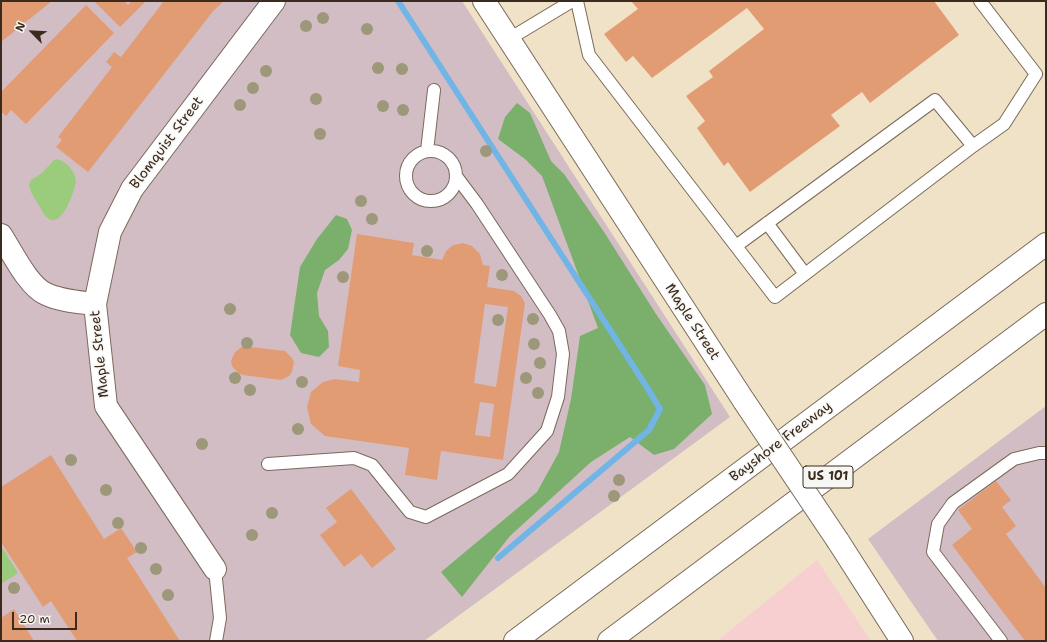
<!DOCTYPE html>
<html>
<head>
<meta charset="utf-8">
<style>
	body { margin:0 }
	#map { position:relative; width:1047px; height:642px; overflow:hidden; background:#f0e2c7; font-family:"Shantell Sans",sans-serif }
	canvas { display:block }
	.frame { position:absolute; inset:0; border:2px solid #3b2a1e; pointer-events:none }
	.north { position:absolute; left:12px; top:12px; width:40px; height:40px; -webkit-text-stroke:3px #f6f6f2; paint-order:stroke; rotate:294deg; font-size:11px; font-weight:700; line-height:16px; text-align:center; color:#3b2a1e }
	.north::after { content:''; display:block; margin:auto; width:14px; height:18px; background:#3b2a1e; clip-path:polygon(50% 0,100% 100%,50% 72%,0 100%) }
	.scale { position:absolute; left:12px; top:612px; width:65px; height:18px; box-sizing:border-box; border:2px solid #3b2a1e; border-top:0; padding-left:5px; font-size:12px; line-height:14px; white-space:nowrap; color:#3b2a1e; -webkit-text-stroke:3px #f6f6f2; paint-order:stroke }
</style>
</head>
<body>
<div id="map">
<canvas width="1047" height="642"></canvas>
<div class="frame"></div>
<div class="north">N</div>
<div class="scale">20 m</div>
</div>
<script>
const c = document.querySelector('canvas').getContext('2d');
c.lineJoin = 'round';
function fillPath(path, color) { c.fillStyle = color; c.fill(path, 'evenodd'); }
function stroke(path, color, width, dash) { c.strokeStyle = color; c.lineWidth = width; c.lineCap = dash ? 'butt' : 'round'; c.setLineDash(dash || []); c.stroke(path); }
function drawText(font, color, halo, rows, align = 'center') {
  c.font = font + ' "Shantell Sans",sans-serif'; c.lineWidth = 3; c.setLineDash([]); c.textBaseline = 'middle'; c.strokeStyle = halo; c.fillStyle = color; for (const [text, x, y, turn = 0] of rows) {
    c.save(); c.translate(x, y); c.rotate((+turn || 0) * Math.PI / 180); c.textAlign = isNaN(turn) ? turn : align; if (halo) c.strokeText(text, 0, 0); c.fillText(text, 0, 0); c.restore();
  }
}
fillPath(new Path2D(`
	M 817,560 L 871,641 L 717,641 Z`), '#f7cfd0');
fillPath(new Path2D(`
	M 1,1 L 462,1 L 730,417 L 424,641 L 1,641 Z
	M 1046,406 L 1046,641 L 938,641 L 868,539 Z`), '#d2bdc5');
fillPath(new Path2D(`
	M 57,159 C 66,161 76,172 76,182 C 74,191 63,227 49,219 C 45,217 42,211 40,207 C 36,200 30,193 29,184 L 31,180 L 42,173 L 54,160 Z
	M 1,546 L 18,573 L 1,584 Z`), '#9acc7c');
fillPath(new Path2D(`
	M 517,103 L 530,113 L 551,161 L 564,174 L 604,232 L 656,314 L 705,385 L 712,414 L 674,449 L 654,455 L 630,437 L 591,462 L 510,536 L 462,597 L 441,572 L 537,492 L 559,452 L 571,399 L 580,336 L 598,328 L 542,176 L 525,159 L 498,139 L 505,117 Z
	M 336,215 L 347,219 L 352,230 L 348,249 L 339,260 L 325,270 L 317,293 L 319,316 L 328,331 L 329,347 L 319,357 L 301,353 L 290,335 L 300,267 L 317,239 Z`), '#7bb06c');
stroke(new Path2D(`
	M 398,1 L 648,389 L 660,409 L 649,430 L 498,558`), '#71b5e7', 6);
fillPath(new Path2D(`
	M 1,1 L 52,1 L 1,42 Z
	M 94,1 L 124,1 L 128,5 L 132,1 L 146,1 L 120,27 Z
	M 164,1 L 224,1 L 214,10 L 88,172 L 56,147 L 62,140 L 58,137 L 112,67 L 106,62 L 114,52 L 121,57 Z
	M 631,1 L 934,1 L 959,35 L 870,103 L 862,92 L 831,115 L 840,126 L 750,192 L 728,162 L 724,166 L 697,128 L 705,121 L 686,96 L 713,77 L 709,71 L 764,29 L 747,8 L 652,78 L 633,56 L 626,62 L 604,34 L 638,9 Z
	M 86,5 L 114,33 L 26,124 L 11,110 L 6,116 L 1,111 L 1,92 Z
	M 357,234 L 414,243 L 412,255 L 442,260 L 446,251 L 453,245 L 463,243 L 472,246 L 480,254 L 483,265 L 490,266 L 487,287 L 514,291 L 521,296 L 525,303 L 503,460 L 441,451 L 437,480 L 405,475 L 409,448 L 325,436 L 311,424 L 307,407 L 311,392 L 323,382 L 335,379 L 359,382 L 360,370 L 338,366 ZM 485,304 L 508,307 L 496,387 L 474,383 ZM 480,402 L 494,404 L 490,437 L 475,435 Z
	M 243,346 L 285,351 L 292,358 L 294,362 L 292,372 L 289,376 L 281,380 L 243,375 L 238,373 L 232,366 L 231,361 L 235,352 Z
	M 51,455 L 104,539 L 121,528 L 137,552 L 127,558 L 180,641 L 77,641 L 51,601 L 43,607 L 1,542 L 1,487 Z
	M 996,481 L 1011,500 L 1002,507 L 1016,526 L 1006,534 L 1046,588 L 1046,641 L 1025,641 L 952,545 L 972,529 L 958,510 Z
	M 351,489 L 396,549 L 372,568 L 361,554 L 344,567 L 320,535 L 337,522 L 326,508 Z
	M 14,609 L 34,641 L 1,641 L 1,618 Z`), '#e29c74');
const lane = new Path2D(`
	M 577,1 L 589,55 L 775,297 L 973,146 L 935,100 L 736,246
	M 509,39 L 572,1
	M 973,146 L 1004,124 L 1036,74 L 980,1
	M 427,151 L 434,90
	M406 176a25 25 0 1 1 50 0a25 25 0 1 1-50 0Z
	M 767,223 L 805,274
	M 268,464 L 354,458 L 372,465 L 410,512 L 426,517 L 508,474 L 547,431 L 558,397 L 563,354 L 559,331 L 550,315 L 477,204 L 456,176
	M 215,569 L 220,618 L 216,641
	M 1001,641 L 933,552 L 938,524 L 953,503 L 1014,459 L 1039,453 L 1046,453`);
const street = new Path2D(`
	M 484,1 L 744,401
	M 1,235 C 12,252 28,286 46,294 C 61,301 79,302 95,304
	M 838,541 L 902,641
	M 215,569 L 106,406 L 95,304 L 110,232 L 132,189 L 274,1`);
const highway = new Path2D(`
	M 515,641 L 1046,244
	M 609,641 L 1046,314`);
stroke(lane, '#7a6a59', 14);
stroke(street, '#7a6a59', 24);
stroke(highway, '#7a6a59', 24);
stroke(lane, '#fff', 12);
stroke(street, '#fff', 22);
stroke(highway, '#fff', 22);
const streetBridge = new Path2D(`
	M 744,401 L 838,541`);
stroke(streetBridge, '#7a6a59', 24, []);
stroke(streetBridge, '#fff', 22);
c.fillStyle = '#9c9879';
for (const [x, y] of [
	[323,18],
	[306,26],
	[367,29],
	[378,68],
	[402,69],
	[266,71],
	[253,88],
	[316,99],
	[240,105],
	[383,106],
	[403,110],
	[320,134],
	[486,151],
	[361,201],
	[372,219],
	[427,251],
	[502,275],
	[343,277],
	[230,309],
	[533,319],
	[498,320],
	[247,343],
	[534,344],
	[540,363],
	[235,378],
	[526,378],
	[302,382],
	[250,390],
	[538,393],
	[298,429],
	[202,444],
	[71,460],
	[619,480],
	[106,490],
	[614,496],
	[272,513],
	[118,523],
	[252,535],
	[141,548],
	[156,569],
	[14,588],
	[168,595]
]) { c.beginPath(); c.arc(x, y, 6, 0, 2 * Math.PI); c.fill(); }
for (const [x, y, w] of [
	[828,477,50]
]) { const box = new Path2D(); box.roundRect(x - w / 2, y - 11, w, 22, 3); c.fillStyle = '#f6f6f2'; c.fill(box); stroke(box, '#3b2a1e', 1); }
drawText('bold 13px', '#3b2a1e', null, [
	["US 101",828,477]
]);
drawText('14px', '#3b2a1e', '#f6f6f2', [
	["Blomquist Street",167,143,-53],
	["Maple Street",692,322,57],
	["Maple Street",100,354,-96],
	["Bayshore Freeway",781,442,-37]
]);
</script>
</body>
</html>
